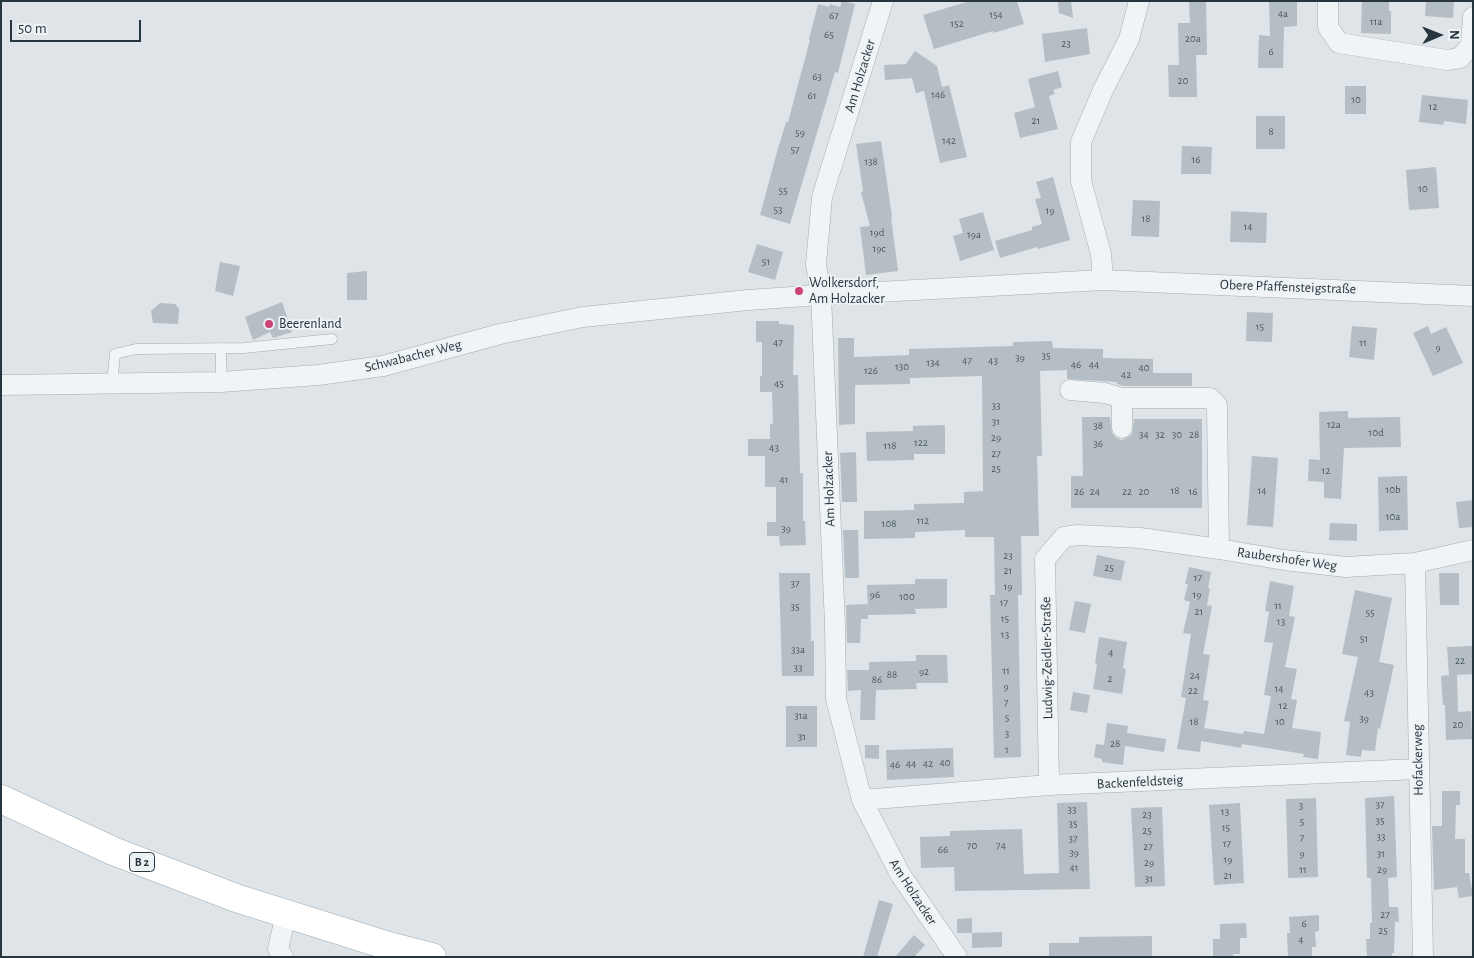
<!DOCTYPE html>
<html>
<head>
<meta charset="utf-8">
<style>
	body { margin:0 }
	#map { position:relative; width:1474px; height:958px; overflow:hidden; background:#dee4e7; font-family:"Alegreya Sans",sans-serif }
	canvas { display:block }
	.frame { position:absolute; inset:0; border:2px solid #27353e; pointer-events:none }
	.north { position:absolute; left:1414px; top:10px; width:50px; height:50px; -webkit-text-stroke:4px #edf2f5; paint-order:stroke; rotate:89deg; font-size:14px; font-weight:700; line-height:20px; text-align:center; color:#27353e }
	.north::after { content:''; display:block; margin:auto; width:18px; height:22px; background:#27353e; clip-path:polygon(50% 0,100% 100%,50% 72%,0 100%) }
	.scale { position:absolute; left:10px; top:20px; width:131px; height:22px; box-sizing:border-box; border:2px solid #27353e; border-top:0; padding-left:6px; font-size:15px; line-height:18px; white-space:nowrap; color:#27353e; -webkit-text-stroke:4px #edf2f5; paint-order:stroke }
</style>
</head>
<body>
<div id="map">
<canvas width="1474" height="958"></canvas>
<div class="frame"></div>
<div class="north">N</div>
<div class="scale">50 m</div>
</div>
<script>
const c = document.querySelector('canvas').getContext('2d');
c.lineJoin = 'round';
function fillPath(path, color) { c.fillStyle = color; c.fill(path, 'evenodd'); }
function stroke(path, color, width, dash) { c.strokeStyle = color; c.lineWidth = width; c.lineCap = dash ? 'butt' : 'round'; c.setLineDash(dash || []); c.stroke(path); }
function drawText(font, color, halo, rows, align = 'center') {
  c.font = font + ' "Alegreya Sans",sans-serif'; c.lineWidth = 4; c.setLineDash([]); c.textBaseline = 'middle'; c.strokeStyle = halo; c.fillStyle = color; for (const [text, x, y, turn = 0] of rows) {
    c.save(); c.translate(x, y); c.rotate((+turn || 0) * Math.PI / 180); c.textAlign = isNaN(turn) ? turn : align; if (halo) c.strokeText(text, 0, 0); c.fillText(text, 0, 0); c.restore();
  }
}
fillPath(new Path2D(`
	M 842,1 L 855,4 L 838,73 L 835,72 L 790,224 L 760,215 L 777,152 L 786,122 L 788,122 L 810,40 L 809,39 L 818,4 L 829,7 L 830,4 L 840,7 Z
	M 970,1 L 1017,1 L 1024,24 L 993,33 L 993,31 L 934,49 L 923,15 Z
	M 1058,1 L 1071,1 L 1073,18 L 1059,13 Z
	M 1189,1 L 1206,1 L 1207,55 L 1196,55 L 1197,97 L 1169,97 L 1168,65 L 1179,65 L 1178,23 L 1190,23 Z
	M 1269,1 L 1297,1 L 1297,26 L 1284,27 L 1283,68 L 1258,68 L 1259,35 L 1270,36 Z
	M 1362,1 L 1389,1 L 1389,11 L 1391,11 L 1391,34 L 1361,33 Z
	M 1426,1 L 1454,1 L 1453,18 L 1425,16 Z
	M 1087,28 L 1090,54 L 1045,62 L 1042,34 Z
	M 915,51 L 937,66 L 942,87 L 949,85 L 967,157 L 940,163 L 924,91 L 916,93 L 912,78 L 885,80 L 884,65 L 906,64 Z
	M 1058,71 L 1062,87 L 1053,90 L 1055,94 L 1049,96 L 1058,129 L 1020,138 L 1014,113 L 1035,107 L 1028,79 Z
	M 1345,86 L 1366,86 L 1366,114 L 1345,114 Z
	M 1422,95 L 1468,100 L 1466,124 L 1444,121 L 1443,125 L 1419,122 Z
	M 1256,116 L 1285,116 L 1285,149 L 1256,149 Z
	M 881,141 L 892,217 L 891,217 L 898,271 L 866,275 L 860,227 L 870,226 L 861,192 L 863,191 L 856,144 Z
	M 1182,146 L 1212,147 L 1211,174 L 1181,174 Z
	M 1436,167 L 1439,208 L 1409,210 L 1406,170 Z
	M 1053,177 L 1070,240 L 1038,249 L 1037,247 L 1000,258 L 995,241 L 1032,230 L 1032,227 L 1042,224 L 1035,199 L 1041,198 L 1036,182 Z
	M 1133,200 L 1160,201 L 1159,237 L 1131,236 Z
	M 1231,211 L 1267,213 L 1266,243 L 1230,242 Z
	M 983,212 L 994,250 L 960,261 L 953,236 L 963,233 L 959,219 Z
	M 757,244 L 783,252 L 775,280 L 748,272 Z
	M 220,262 L 240,266 L 233,296 L 215,291 Z
	M 367,271 L 367,300 L 347,300 L 347,273 Z
	M 282,302 L 292,332 L 273,338 L 270,332 L 253,340 L 245,317 Z
	M 160,303 L 175,304 L 179,309 L 178,324 L 153,323 L 151,311 Z
	M 1247,312 L 1273,313 L 1272,342 L 1246,341 Z
	M 756,321 L 779,321 L 779,324 L 794,325 L 793,375 L 798,375 L 800,473 L 803,473 L 803,521 L 805,521 L 806,545 L 780,546 L 779,536 L 767,536 L 767,522 L 776,522 L 776,487 L 765,487 L 765,456 L 748,456 L 748,439 L 770,439 L 770,424 L 773,424 L 772,392 L 760,392 L 760,376 L 762,376 L 762,342 L 756,342 Z
	M 1352,326 L 1377,328 L 1374,360 L 1349,357 Z
	M 1428,326 L 1431,334 L 1446,327 L 1463,363 L 1433,376 L 1413,333 Z
	M 838,338 L 854,338 L 854,357 L 909,355 L 909,349 L 1013,346 L 1013,342 L 1052,341 L 1053,348 L 1103,349 L 1103,358 L 1153,359 L 1153,373 L 1192,373 L 1192,386 L 1124,386 L 1117,384 L 1117,382 L 1067,379 L 1067,370 L 1040,371 L 1042,456 L 1037,456 L 1039,536 L 1021,536 L 1022,595 L 1018,595 L 1021,757 L 994,758 L 990,595 L 995,595 L 994,537 L 965,537 L 965,530 L 915,532 L 915,538 L 864,539 L 864,511 L 914,510 L 914,504 L 964,503 L 964,492 L 983,491 L 982,376 L 910,378 L 910,384 L 855,385 L 855,424 L 839,425 Z
	M 1348,411 L 1348,418 L 1400,417 L 1401,447 L 1344,448 L 1341,499 L 1324,498 L 1324,482 L 1308,481 L 1309,459 L 1320,460 L 1319,412 Z
	M 1082,417 L 1110,417 L 1112,433 L 1116,438 L 1122,440 L 1127,438 L 1132,434 L 1134,419 L 1202,419 L 1202,508 L 1071,508 L 1071,476 L 1083,476 Z
	M 945,425 L 945,454 L 914,454 L 914,460 L 867,461 L 866,432 L 913,431 L 913,426 Z
	M 856,452 L 857,502 L 842,502 L 840,453 Z
	M 1252,456 L 1278,458 L 1273,527 L 1247,525 Z
	M 1407,476 L 1408,530 L 1379,531 L 1378,477 Z
	M 1473,500 L 1473,527 L 1459,528 L 1456,502 Z
	M 1330,523 L 1357,524 L 1357,541 L 1329,540 Z
	M 843,530 L 858,530 L 859,578 L 845,578 Z
	M 1097,555 L 1125,561 L 1121,581 L 1093,576 Z
	M 1189,567 L 1211,572 L 1208,588 L 1210,589 L 1207,605 L 1212,606 L 1203,654 L 1210,655 L 1203,700 L 1209,701 L 1204,728 L 1243,734 L 1244,731 L 1264,734 L 1271,696 L 1264,695 L 1273,643 L 1264,642 L 1269,612 L 1265,611 L 1270,581 L 1294,586 L 1289,616 L 1295,617 L 1285,667 L 1297,669 L 1291,699 L 1297,700 L 1292,728 L 1321,732 L 1318,759 L 1303,757 L 1304,754 L 1242,744 L 1241,748 L 1201,741 L 1200,752 L 1177,749 L 1186,698 L 1181,697 L 1191,634 L 1183,633 L 1190,602 L 1184,600 L 1188,584 L 1185,584 Z
	M 779,573 L 810,573 L 811,641 L 814,641 L 814,676 L 782,676 Z
	M 1439,573 L 1459,573 L 1459,605 L 1440,605 Z
	M 915,579 L 947,579 L 947,608 L 915,609 L 916,614 L 868,615 L 867,585 L 915,584 Z
	M 1355,590 L 1392,598 L 1379,662 L 1394,665 L 1380,729 L 1378,728 L 1375,751 L 1362,750 L 1361,757 L 1346,755 L 1350,722 L 1344,721 L 1358,657 L 1342,654 Z
	M 1075,601 L 1091,604 L 1085,633 L 1069,630 Z
	M 868,604 L 868,619 L 861,619 L 860,643 L 847,643 L 846,605 Z
	M 1099,637 L 1127,642 L 1123,668 L 1126,669 L 1122,694 L 1093,689 L 1097,664 L 1095,663 Z
	M 1473,646 L 1473,674 L 1457,675 L 1458,712 L 1471,711 L 1472,739 L 1446,740 L 1445,705 L 1443,705 L 1441,676 L 1449,675 L 1447,647 Z
	M 916,655 L 947,655 L 948,683 L 916,683 L 917,689 L 876,690 L 875,720 L 860,720 L 861,690 L 848,691 L 847,670 L 869,670 L 869,662 L 916,661 Z
	M 1073,692 L 1090,695 L 1087,713 L 1070,710 Z
	M 786,706 L 817,706 L 817,747 L 786,747 Z
	M 1107,723 L 1128,726 L 1127,733 L 1166,739 L 1164,752 L 1125,746 L 1123,765 L 1102,762 L 1102,759 L 1094,757 L 1096,744 L 1104,745 Z
	M 865,745 L 879,745 L 879,759 L 865,758 Z
	M 953,748 L 954,777 L 887,780 L 886,750 Z
	M 1442,791 L 1460,791 L 1460,805 L 1456,805 L 1455,839 L 1465,839 L 1465,873 L 1469,873 L 1473,896 L 1459,898 L 1457,887 L 1434,890 L 1432,826 L 1442,826 Z
	M 1394,796 L 1397,877 L 1388,878 L 1389,907 L 1398,907 L 1399,922 L 1395,922 L 1394,953 L 1392,953 L 1392,957 L 1367,957 L 1366,939 L 1370,939 L 1370,923 L 1372,923 L 1371,878 L 1367,878 L 1365,798 Z
	M 1316,798 L 1318,877 L 1288,878 L 1286,799 Z
	M 1087,802 L 1090,889 L 955,891 L 954,867 L 921,868 L 920,837 L 950,836 L 950,831 L 1022,829 L 1024,874 L 1059,873 L 1057,803 Z
	M 1240,803 L 1244,883 L 1214,885 L 1209,805 Z
	M 1162,807 L 1165,886 L 1135,887 L 1131,808 Z
	M 879,900 L 893,904 L 877,957 L 863,957 Z
	M 1319,915 L 1319,931 L 1315,932 L 1316,947 L 1312,947 L 1312,957 L 1288,957 L 1287,933 L 1290,933 L 1289,917 Z
	M 972,918 L 972,933 L 957,933 L 957,919 Z
	M 1246,923 L 1247,938 L 1240,938 L 1240,954 L 1233,954 L 1233,957 L 1213,957 L 1213,939 L 1220,939 L 1220,924 Z
	M 1002,932 L 1002,947 L 972,948 L 972,933 Z
	M 914,935 L 925,945 L 914,957 L 895,957 Z
	M 1152,936 L 1152,957 L 1049,957 L 1049,943 L 1079,943 L 1079,937 Z`), '#b5bec4');
const lane = new Path2D(`
	M 221,382 L 221,348
	M 112,384 L 115,354 L 136,349 L 244,348 L 332,339`);
const street = new Path2D(`
	M 883,1 L 822,197 L 816,264 L 821,295 L 835,624 L 836,699 L 862,800 L 900,874 L 957,957
	M 1328,1 L 1328,27 L 1339,43 L 1447,60 L 1460,58 L 1471,45 L 1473,17
	M 1103,280 L 1101,254 L 1081,181 L 1081,142 L 1103,90 L 1129,39 L 1139,1
	M 1,385 L 221,382 L 318,375 L 383,366 L 500,334 L 583,317 L 748,300 L 821,295 L 1103,280 L 1473,296
	M 1070,390 L 1105,393 L 1122,398 L 1210,398 L 1217,405 L 1219,549
	M 1122,428 L 1122,398
	M 1415,563 L 1423,957
	M 1049,785 L 1045,559 L 1064,537 L 1077,535 L 1140,538 L 1219,549 L 1284,560 L 1346,567 L 1415,563 L 1473,550
	M 862,800 L 1049,785 L 1418,769
	M 283,957 L 278,949 L 286,914`);
const primary = new Path2D(`
	M 1,799 L 113,851 L 236,898 L 389,946 L 432,957`);
stroke(lane, '#a3acb1', 11);
stroke(street, '#a3acb1', 21);
stroke(primary, '#9dabb3', 29);
stroke(lane, '#f1f4f6', 10);
stroke(street, '#f1f4f6', 20);
stroke(primary, '#fff', 28);
for (const [x, y, r, color] of [
	[799,291,5,"#cd4378"],
	[269,324,5,"#cd4378"]
]) { const dot = new Path2D(); dot.arc(x, y, r, 0, 2 * Math.PI); c.fillStyle = color; c.fill(dot); stroke(dot, '#edf2f5', 2); }
drawText('11px', '#4a5760', null, [
	["4a",1283,14],
	["154",996,15],
	["67",834,16],
	["11a",1376,22],
	["152",957,24],
	["65",829,35],
	["20a",1193,39],
	["23",1066,44],
	["6",1271,52],
	["63",817,77],
	["20",1183,81],
	["146",938,95],
	["61",812,96],
	["10",1356,100],
	["12",1433,107],
	["21",1036,121],
	["8",1271,132],
	["59",800,133],
	["142",949,141],
	["57",795,150],
	["16",1196,160],
	["138",871,162],
	["10",1423,189],
	["55",783,191],
	["53",778,210],
	["19",1050,211],
	["18",1146,219],
	["14",1248,227],
	["19d",877,233],
	["19a",974,235],
	["19c",879,249],
	["51",766,262],
	["15",1260,327],
	["47",778,343],
	["11",1363,343],
	["9",1438,348],
	["35",1046,356],
	["39",1020,358],
	["47",967,361],
	["43",993,361],
	["134",933,363],
	["46",1076,365],
	["44",1094,365],
	["130",902,367],
	["40",1144,368],
	["126",871,371],
	["42",1126,375],
	["45",779,384],
	["33",996,406],
	["31",996,422],
	["12a",1334,425],
	["38",1098,426],
	["10d",1376,433],
	["34",1144,435],
	["32",1160,435],
	["30",1177,435],
	["28",1194,435],
	["29",996,438],
	["122",921,443],
	["36",1098,444],
	["118",890,446],
	["43",774,448],
	["27",996,454],
	["25",996,469],
	["12",1326,471],
	["41",784,480],
	["10b",1393,490],
	["18",1175,491],
	["14",1262,491],
	["26",1079,492],
	["24",1095,492],
	["22",1127,492],
	["20",1144,492],
	["16",1193,492],
	["10a",1393,517],
	["112",923,521],
	["108",889,524],
	["39",786,529],
	["23",1008,556],
	["25",1109,568],
	["21",1008,571],
	["17",1198,578],
	["37",795,584],
	["19",1008,587],
	["96",875,595],
	["19",1197,595],
	["100",907,597],
	["17",1004,603],
	["11",1278,606],
	["35",795,607],
	["21",1199,612],
	["55",1370,613],
	["15",1005,619],
	["13",1281,622],
	["13",1005,635],
	["51",1364,639],
	["33a",798,650],
	["4",1111,653],
	["22",1460,661],
	["33",798,668],
	["11",1006,671],
	["92",924,672],
	["88",892,675],
	["24",1195,676],
	["2",1110,679],
	["86",877,680],
	["9",1006,687],
	["14",1279,689],
	["22",1193,691],
	["43",1369,693],
	["7",1006,703],
	["12",1283,706],
	["31a",801,716],
	["5",1007,718],
	["39",1364,719],
	["18",1194,722],
	["10",1280,722],
	["20",1458,725],
	["3",1007,734],
	["31",802,737],
	["28",1115,744],
	["1",1007,750],
	["40",945,763],
	["44",911,764],
	["42",928,764],
	["46",895,765],
	["37",1380,805],
	["3",1301,806],
	["33",1072,810],
	["13",1225,812],
	["23",1147,815],
	["35",1380,821],
	["5",1302,822],
	["35",1073,824],
	["15",1226,828],
	["25",1147,831],
	["33",1381,837],
	["7",1302,838],
	["37",1073,839],
	["17",1227,844],
	["70",972,846],
	["74",1001,846],
	["27",1148,847],
	["66",943,850],
	["39",1074,853],
	["9",1302,854],
	["31",1381,854],
	["19",1228,860],
	["29",1149,863],
	["41",1074,868],
	["11",1303,870],
	["29",1382,870],
	["21",1228,876],
	["31",1149,879],
	["27",1385,915],
	["6",1304,924],
	["25",1383,931],
	["4",1301,940]
]);
for (const [x, y, w] of [
	[142,862,25]
]) { const box = new Path2D(); box.roundRect(x - w / 2, y - 9.5, w, 19, 4); c.fillStyle = '#edf2f5'; c.fill(box); stroke(box, '#27353e', 1); }
drawText('bold 12px', '#27353e', null, [
	["B 2",142,862]
]);
drawText('14px', '#27353e', '#edf2f5', [
	["Am Holzacker",860,76,-73],
	["Obere Pfaffensteigstraße",1288,287,2],
	["Schwabacher Weg",413,356,-14],
	["Am Holzacker",829,489,-92],
	["Raubershofer Weg",1287,559,8],
	["Ludwig-Zeidler-Straße",1047,658,-91],
	["Hofackerweg",1418,760,-91],
	["Backenfeldsteig",1140,782,-3],
	["Am Holzacker",913,892,57]
]);
drawText('14px', '#27353e', '#edf2f5', [
	["Wolkersdorf,",809,283],
	["Am Holzacker",809,299],
	["Beerenland",279,324]
], 'left');
</script>
</body>
</html>
